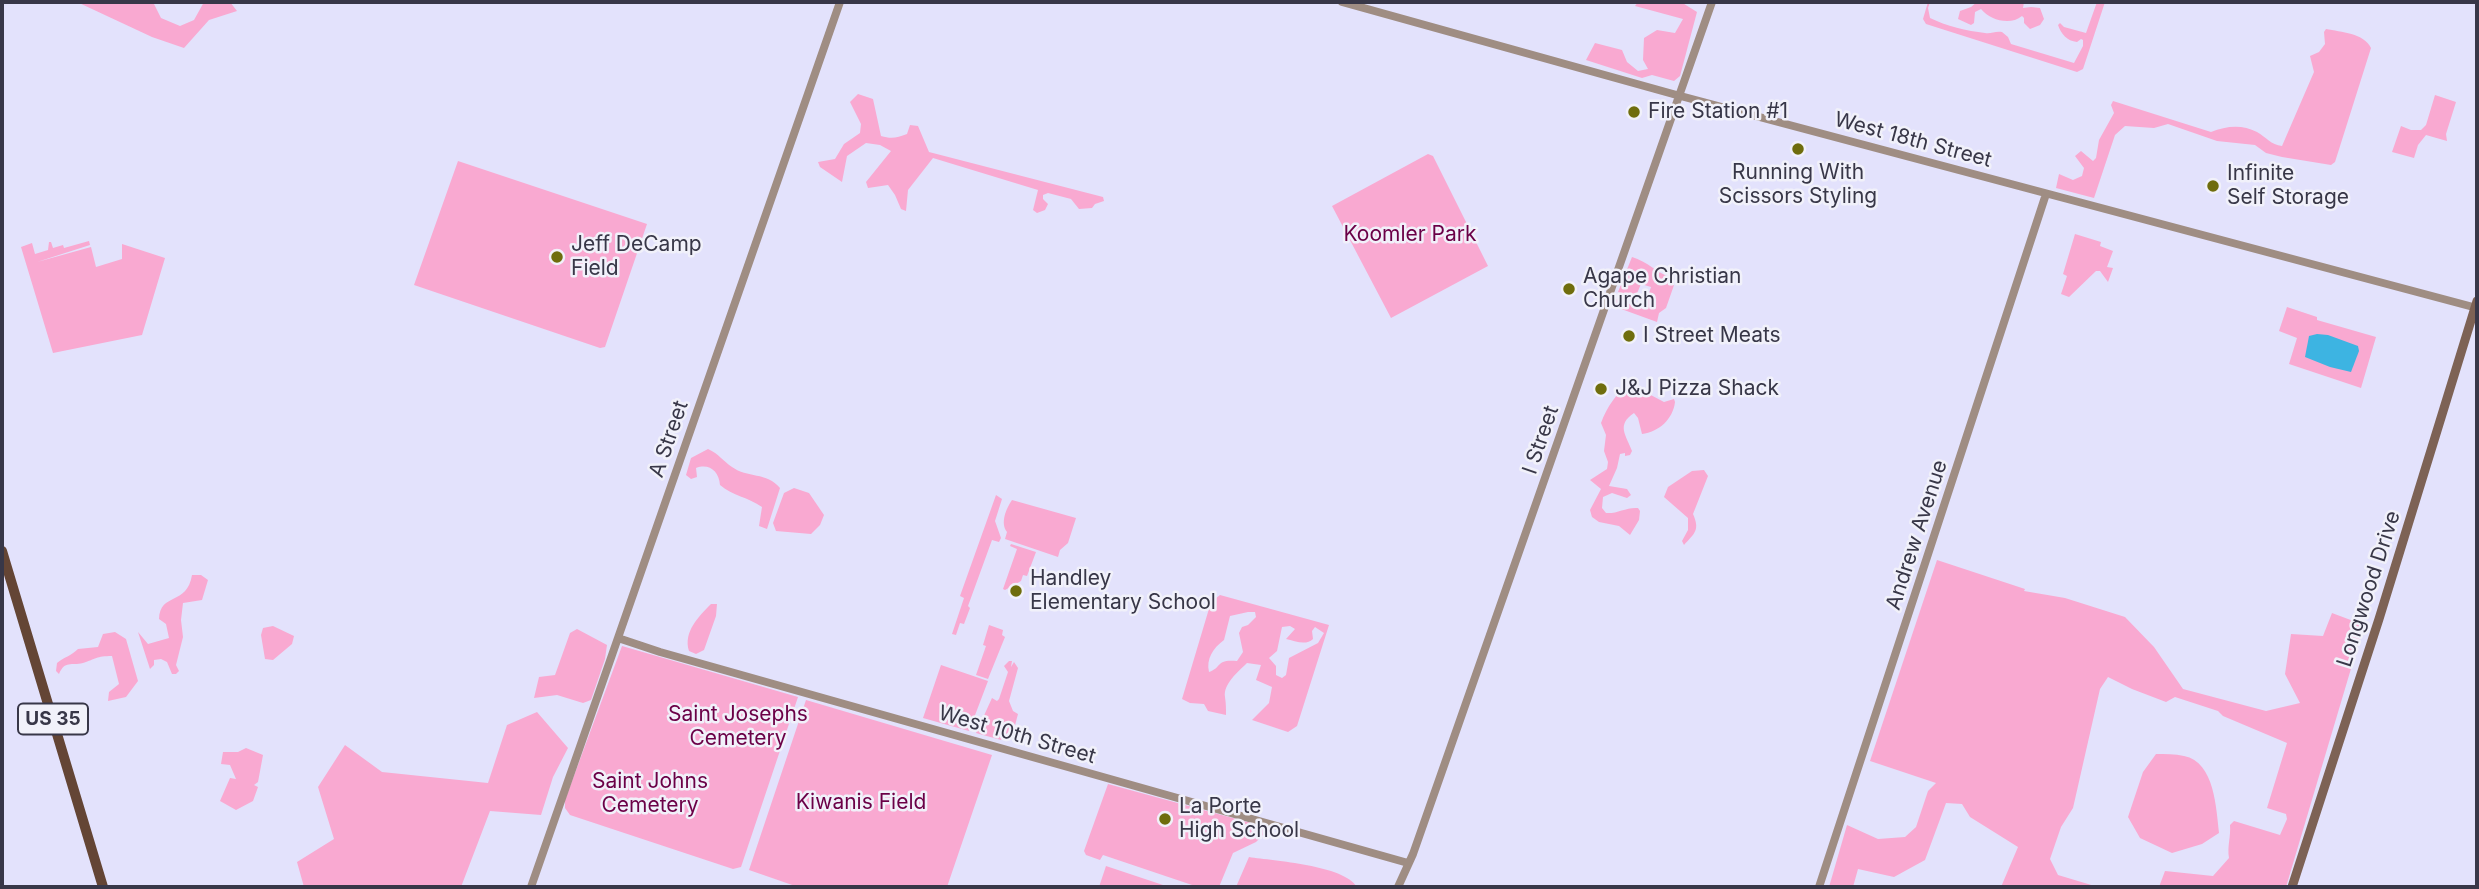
<!DOCTYPE html>
<html>
<head>
<meta charset="utf-8">
<style>
	body { margin:0 }
	#map { position:relative; width:2479px; height:889px; overflow:hidden; background:#e3e2fc; font-family:Inter,sans-serif }
	canvas { display:block }
	.frame { position:absolute; inset:0; border:4px solid #383748; pointer-events:none }
</style>
</head>
<body>
<div id="map">
<canvas width="2479" height="889"></canvas>
<div class="frame"></div>
</div>
<script>
const c = document.querySelector('canvas').getContext('2d');
c.lineJoin = 'round';
function fillPath(path, color) { c.fillStyle = color; c.fill(path, 'evenodd'); }
function stroke(path, color, width, dash) { c.strokeStyle = color; c.lineWidth = width; c.lineCap = dash ? 'butt' : 'round'; c.setLineDash(dash || []); c.stroke(path); }
function drawText(font, color, halo, rows, align = 'center') {
  c.font = font + ' Inter,sans-serif'; c.lineWidth = 5; c.setLineDash([]); c.textBaseline = 'middle'; c.strokeStyle = halo; c.fillStyle = color; for (const [text, x, y, turn = 0] of rows) {
    c.save(); c.translate(x, y); c.rotate((+turn || 0) * Math.PI / 180); c.textAlign = isNaN(turn) ? turn : align; if (halo) c.strokeText(text, 0, 0); c.fillText(text, 0, 0); c.restore();
  }
}
fillPath(new Path2D(`
	M 77,2 L 153,2 L 161,18 L 180,26 L 194,20 L 204,2 L 230,2 L 237,11 L 209,20 L 184,48 L 152,37 Z
	M 1638,2 L 1681,2 L 1697,12 L 1680,76 L 1674,81 L 1652,75 L 1642,78 L 1586,60 L 1595,43 L 1622,50 L 1627,62 L 1638,71 L 1648,69 L 1643,60 L 1644,38 L 1657,30 L 1675,33 L 1683,19 L 1635,6 Z
	M 1928,2 L 1930,2 L 1928,8 L 1930,18 C 1946,26 1967,31 1985,33 C 1991,34 1995,31 2002,32 L 2008,37 L 2011,44 L 2074,63 L 2083,46 L 2083,40 L 2081,39 L 2077,42 C 2067,41 2061,34 2058,25 L 2060,23 L 2064,27 L 2086,33 L 2097,2 L 2105,2 L 2083,69 L 2077,72 L 1926,24 L 1923,19 Z
	M 1977,2 L 2024,2 L 2023,8 L 2031,7 L 2040,8 L 2044,19 L 2040,25 L 2030,29 L 2024,23 L 2024,18 L 2022,16 C 2010,26 1990,20 1981,9 L 1975,12 L 1974,23 L 1971,25 L 1958,19 L 1960,11 L 1971,7 Z
	M 2326,29 C 2341,32 2364,33 2371,48 L 2335,162 L 2331,165 L 2282,157 L 2266,153 L 2255,145 L 2217,141 L 2168,124 L 2154,128 L 2125,126 L 2115,135 L 2094,198 L 2056,188 L 2059,174 L 2073,180 L 2082,176 L 2084,168 L 2075,156 L 2081,151 L 2093,161 L 2096,158 L 2099,140 L 2114,113 L 2111,105 L 2113,101 L 2211,132 C 2226,126 2242,124 2257,132 C 2266,137 2271,145 2282,146 L 2314,72 L 2310,56 L 2319,52 L 2325,44 L 2324,32 Z
	M 858,94 L 873,99 L 881,136 C 891,139 897,138 907,134 L 910,125 L 918,126 L 929,152 L 1103,197 L 1104,201 L 1095,204 L 1092,208 L 1079,209 L 1071,199 L 1048,193 L 1043,195 L 1043,199 L 1048,204 L 1045,210 L 1037,213 L 1033,210 L 1038,190 L 933,158 L 908,190 L 906,211 L 901,209 L 895,195 L 888,185 L 868,188 L 866,182 L 891,151 L 880,145 L 866,143 L 847,156 L 842,182 L 820,167 L 818,162 L 835,159 L 844,144 L 860,133 L 861,124 L 850,102 Z
	M 2435,95 L 2456,102 L 2446,134 L 2447,141 L 2426,135 L 2418,145 L 2414,158 L 2392,152 L 2401,126 L 2411,130 L 2421,130 L 2426,125 Z
	M 1428,154 L 1433,156 L 1488,266 L 1391,318 L 1332,206 Z
	M 458,161 L 647,224 L 605,347 L 600,348 L 414,285 Z
	M 2075,234 L 2101,242 L 2100,246 L 2113,251 L 2107,267 L 2113,268 L 2108,282 L 2100,271 L 2096,271 L 2069,297 L 2061,294 L 2067,276 L 2063,274 Z
	M 89,241 L 90,245 L 37,262 L 91,247 L 96,267 L 122,259 L 122,244 L 165,258 L 142,335 L 53,353 L 21,247 L 32,243 L 35,254 L 48,250 L 49,242 L 51,242 L 53,248 L 63,245 L 64,248 Z
	M 1632,257 C 1647,261 1658,274 1672,278 L 1670,283 L 1674,285 L 1673,288 L 1666,308 L 1659,313 L 1657,322 L 1613,306 L 1616,299 L 1644,309 L 1651,287 L 1641,284 L 1635,298 L 1618,292 Z
	M 2287,307 L 2317,317 L 2317,320 L 2376,337 L 2361,388 L 2289,364 L 2297,338 L 2279,331 Z
	M 1630,384 L 1664,402 L 1674,399 L 1675,402 C 1673,419 1659,432 1642,434 L 1638,418 L 1634,413 C 1616,425 1626,435 1632,451 L 1630,455 L 1625,456 L 1625,453 L 1620,454 L 1617,468 L 1609,486 L 1627,489 L 1631,495 L 1627,498 L 1612,493 L 1603,497 L 1602,508 L 1606,513 C 1617,514 1626,507 1638,508 L 1640,511 L 1639,520 L 1630,535 L 1619,526 L 1599,522 L 1592,517 L 1590,510 L 1601,489 L 1590,480 L 1607,469 L 1608,462 L 1604,451 L 1606,435 L 1601,423 C 1607,407 1616,393 1630,384 Z
	M 708,449 C 719,454 723,461 732,467 C 747,478 767,472 780,488 L 767,529 L 759,526 L 762,507 C 748,497 733,496 720,485 C 719,471 709,463 696,468 L 697,477 L 691,479 L 686,475 L 691,458 Z
	M 1692,471 L 1704,470 L 1708,476 L 1693,514 C 1700,530 1695,533 1684,545 L 1682,541 L 1688,530 L 1688,518 L 1664,497 L 1668,487 Z
	M 794,488 L 809,493 L 824,515 L 820,525 L 811,534 L 776,531 L 773,523 L 784,493 Z
	M 996,495 L 1002,499 L 995,521 L 1001,538 L 999,542 L 992,540 L 968,606 L 970,608 L 964,624 L 960,623 L 956,635 L 952,634 L 964,598 L 960,596 Z
	M 1012,500 L 1076,518 L 1068,543 L 1060,550 L 1058,557 L 1005,539 L 1007,532 C 1000,523 1006,509 1012,500 Z
	M 1011,544 L 1036,552 L 1027,576 L 1023,575 L 1021,581 L 1005,590 L 1003,589 L 1017,549 L 1010,546 Z
	M 1937,560 L 2025,589 L 2024,591 L 2065,598 L 2125,617 L 2154,647 L 2183,689 L 2266,711 L 2300,703 L 2285,674 L 2291,634 L 2323,636 L 2332,613 L 2364,625 L 2286,887 L 2159,887 L 2165,871 L 2213,876 L 2229,858 C 2227,846 2231,837 2230,825 L 2234,821 L 2280,835 L 2287,819 L 2286,814 L 2267,808 L 2287,743 L 2223,716 L 2218,711 L 2175,697 L 2166,702 L 2132,689 L 2108,677 L 2100,689 L 2073,808 L 2061,827 L 2050,859 L 2058,875 L 2098,887 L 2001,887 L 2018,847 L 1970,817 L 1962,804 L 1946,803 L 1925,860 L 1894,877 L 1858,869 L 1853,887 L 1829,887 L 1847,825 L 1878,839 L 1905,837 L 1916,827 L 1928,791 L 1936,783 L 1870,761 Z
	M 192,575 L 201,575 L 208,580 L 202,600 L 183,603 L 181,620 L 183,637 L 176,665 L 179,671 L 176,674 L 172,674 L 167,662 L 161,659 L 154,660 L 154,665 L 150,669 L 138,632 L 148,644 L 169,638 L 166,624 L 159,619 C 160,592 187,606 192,575 Z
	M 1220,595 L 1329,625 L 1297,726 L 1288,732 L 1252,720 L 1269,703 L 1272,687 L 1256,680 L 1261,665 L 1247,663 C 1238,672 1223,684 1225,697 C 1226,704 1226,708 1226,715 L 1208,711 L 1204,704 L 1190,703 L 1182,699 L 1211,602 ZM 1248,612 L 1255,612 L 1256,617 L 1248,625 L 1242,627 L 1239,633 L 1243,652 L 1237,661 C 1215,659 1223,667 1209,672 C 1206,659 1213,648 1224,640 L 1230,616 ZM 1290,626 L 1295,629 L 1286,639 C 1295,641 1306,646 1313,639 L 1312,631 L 1315,627 L 1324,633 L 1318,643 L 1289,658 L 1286,675 L 1282,678 L 1276,675 L 1276,666 L 1269,658 L 1277,651 L 1282,627 Z
	M 711,604 L 717,604 L 716,616 L 704,650 L 696,654 L 689,651 C 683,632 699,616 711,604 Z
	M 989,625 L 1003,630 L 1002,635 L 1005,637 L 988,679 L 976,675 L 986,646 L 983,645 Z
	M 273,626 L 294,636 L 292,644 L 273,660 L 265,659 L 261,635 L 263,628 Z
	M 577,629 L 607,645 L 605,659 L 591,700 L 583,703 L 557,695 L 534,698 L 539,677 L 555,675 L 570,633 Z
	M 115,632 L 126,639 L 138,681 L 126,697 L 108,701 L 109,692 L 119,684 L 112,656 C 96,656 96,659 83,663 C 71,666 65,660 59,674 L 56,671 L 57,663 C 64,657 71,656 78,649 L 98,647 L 103,634 Z
	M 622,646 L 798,697 L 741,867 L 733,869 L 570,815 L 565,808 L 565,800 Z
	M 1009,661 L 1012,661 L 1011,667 L 1014,662 L 1018,668 L 1009,701 L 1013,711 L 1018,714 L 1014,729 L 1006,734 L 1001,740 L 976,733 L 992,698 L 997,701 L 999,699 L 1008,672 L 1004,666 Z
	M 941,665 L 988,681 L 969,731 L 923,718 Z
	M 806,700 L 992,755 L 947,887 L 798,887 L 749,870 Z
	M 537,712 L 568,748 L 553,777 L 541,815 L 490,811 L 461,887 L 304,887 L 297,862 L 334,839 L 318,787 L 345,745 L 382,772 L 488,783 L 507,725 Z
	M 246,748 L 263,755 L 258,782 L 254,785 L 258,787 L 253,801 L 236,810 L 220,801 L 230,778 L 236,779 L 230,765 L 221,764 L 223,752 L 238,752 Z
	M 2156,754 C 2165,754 2175,754 2184,756 C 2215,762 2216,809 2219,833 L 2202,844 L 2172,853 L 2140,838 L 2128,817 L 2143,772 Z
	M 1108,784 L 1262,826 L 1263,835 L 1256,842 L 1233,853 L 1219,887 L 1198,887 L 1103,855 L 1100,860 L 1086,855 L 1084,851 Z
	M 1249,857 C 1274,861 1344,865 1357,887 L 1236,887 Z
	M 1106,866 L 1169,887 L 1099,887 Z`), '#f9a9d1');
fillPath(new Path2D(`
	M 2317,334 L 2328,335 L 2358,346 L 2359,351 L 2351,372 L 2330,367 L 2305,357 L 2309,336 Z`), '#3db4e2');
stroke(new Path2D(`
	M 1342,2 L 1673,94 L 2477,308
	M 618,638 L 660,652 L 1408,863
	M 531,887 L 840,2
	M 1398,887 L 1413,854 L 1712,2
	M 1819,887 L 2046,194`), '#9f8d83', 8);
stroke(new Path2D(`
	M 2292,887 L 2379,619 L 2477,301`), '#7d6255', 9);
stroke(new Path2D(`
	M 2,551 L 103,887`), '#644535', 10);
for (const [x, y, r, color] of [
	[1634,112,7,"#6f6d0d"],
	[1798,149,7,"#6f6d0d"],
	[2213,186,7,"#6f6d0d"],
	[557,257,7,"#6f6d0d"],
	[1569,289,7,"#6f6d0d"],
	[1629,336,7,"#6f6d0d"],
	[1601,389,7,"#6f6d0d"],
	[1016,591,7,"#6f6d0d"],
	[1165,819,7,"#6f6d0d"]
]) { const dot = new Path2D(); dot.arc(x, y, r, 0, 2 * Math.PI); c.fillStyle = color; c.fill(dot); stroke(dot, '#f1f1fa', 2.5); }
for (const [x, y, w] of [
	[53,719,70]
]) { const box = new Path2D(); box.roundRect(x - w / 2, y - 15.5, w, 31, 5); c.fillStyle = '#f1f1fa'; c.fill(box); stroke(box, '#383748', 2); }
drawText('bold 19px', '#383748', null, [
	["US 35",53,719]
]);
drawText('21px', '#383748', '#f1f1fa', [
	["Fire Station #1",1648,112],
	["Running With",1798,173,"center"],
	["Scissors Styling",1798,197,"center"],
	["Infinite",2227,174],
	["Self Storage",2227,198],
	["Jeff DeCamp",571,245],
	["Field",571,269],
	["Agape Christian",1583,277],
	["Church",1583,301],
	["I Street Meats",1643,336],
	["J&J Pizza Shack",1615,389],
	["Handley",1030,579],
	["Elementary School",1030,603],
	["La Porte",1179,807],
	["High School",1179,831]
], 'left');
drawText('21px', '#383748', '#f1f1fa', [
	["West 18th Street",1913,140,15],
	["A Street",669,439,-71],
	["I Street",1541,440,-71],
	["Andrew Avenue",1917,535,-72],
	["Longwood Drive",2369,589,-72],
	["West 10th Street",1017,735,16]
]);
drawText('21px', '#6b0047', '#f1f1fa', [
	["Koomler Park",1410,235],
	["Saint Josephs",738,715],
	["Cemetery",738,739],
	["Saint Johns",650,782],
	["Cemetery",650,806],
	["Kiwanis Field",861,803]
]);
</script>
</body>
</html>
